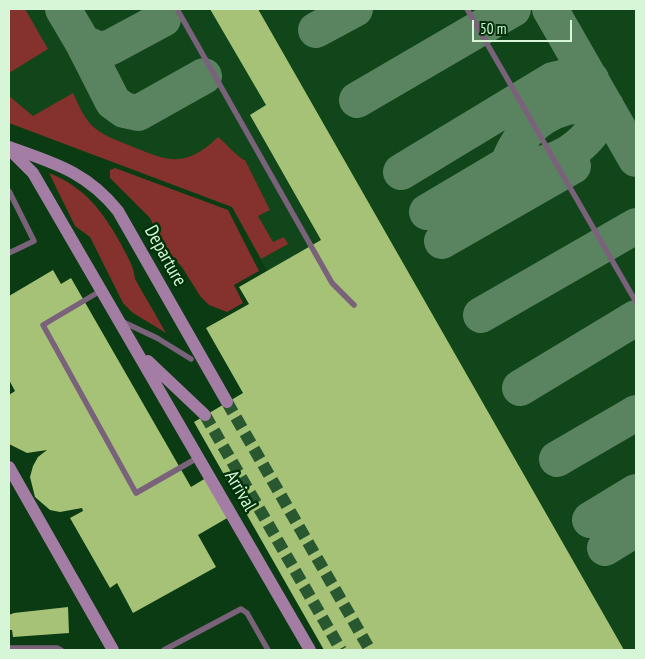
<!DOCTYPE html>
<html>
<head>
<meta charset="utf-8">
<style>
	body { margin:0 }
	#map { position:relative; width:645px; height:659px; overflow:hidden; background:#0a3b13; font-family:"PT Sans Narrow",sans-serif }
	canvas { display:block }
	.frame { position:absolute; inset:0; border:10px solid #d6f6d7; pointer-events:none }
	.scale { position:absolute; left:472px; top:20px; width:100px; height:22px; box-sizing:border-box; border:2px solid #d6f6d7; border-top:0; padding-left:6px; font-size:15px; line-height:18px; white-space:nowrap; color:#d6f6d7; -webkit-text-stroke:4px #003108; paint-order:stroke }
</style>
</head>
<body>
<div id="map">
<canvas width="645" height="659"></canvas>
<div class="frame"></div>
<div class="scale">50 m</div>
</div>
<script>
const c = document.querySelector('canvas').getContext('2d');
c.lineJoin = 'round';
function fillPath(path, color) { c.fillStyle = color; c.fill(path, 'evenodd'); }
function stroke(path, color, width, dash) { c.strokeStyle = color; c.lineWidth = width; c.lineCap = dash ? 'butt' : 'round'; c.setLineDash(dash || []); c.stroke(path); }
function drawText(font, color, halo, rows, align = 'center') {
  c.font = font + ' "PT Sans Narrow",sans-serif'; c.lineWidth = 5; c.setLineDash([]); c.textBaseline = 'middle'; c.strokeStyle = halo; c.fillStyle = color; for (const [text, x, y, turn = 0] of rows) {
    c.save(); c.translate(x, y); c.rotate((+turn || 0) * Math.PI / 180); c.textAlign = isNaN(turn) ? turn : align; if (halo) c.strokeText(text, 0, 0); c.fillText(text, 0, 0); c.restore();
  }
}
fillPath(new Path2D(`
	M 9,9 L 636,9 L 636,650 L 390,650 L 206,328 L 249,304 L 239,287 L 267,271 L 232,207 L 9,123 Z`), '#104619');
fillPath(new Path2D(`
	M 9,9 L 25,9 L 48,49 L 9,73 Z
	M 73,93 C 79,106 85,121 96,129 C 106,137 119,141 131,146 C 169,162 186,168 218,137 C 226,143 239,159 245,160 L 270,210 L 258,216 L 273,242 L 284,237 L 288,244 L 261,259 L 232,207 L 9,123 L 9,96 L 33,116 Z
	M 115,168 L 228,210 L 259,271 L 234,285 L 243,303 L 227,312 L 209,305 L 200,296 L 182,267 L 164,248 L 150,218 L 110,178 L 110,170 Z
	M 49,173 C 85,187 103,212 121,244 C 127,256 134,266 135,279 L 166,333 L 133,313 L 123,303 L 90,237 L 75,226 Z`), '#85312d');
stroke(new Path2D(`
	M 63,9 L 83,43 L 101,50 L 111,47 L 163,19
	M 550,9 L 636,159
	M 316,30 L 355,9
	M 83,43 L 113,102 L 124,110 L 138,113 L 204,76
	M 357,100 L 513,9
	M 401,172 L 553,80 L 574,75 L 591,79
	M 427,212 L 508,164 C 553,171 590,148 606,106 C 561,98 523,121 508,164
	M 442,241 L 573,166
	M 481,315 L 636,226
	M 520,388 L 636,318
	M 557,459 L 636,413
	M 590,520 L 636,492
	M 605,548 L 636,529`), '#5a8460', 36);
fillPath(new Path2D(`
	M 210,9 L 258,9 L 624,650 L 324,650 L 194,422 L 243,393 L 206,328 L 249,304 L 239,287 L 321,240 L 250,115 L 266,105 Z
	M 53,270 L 61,284 L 71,278 L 191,487 L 206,478 L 229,517 L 198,535 L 216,567 L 133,613 L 117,583 L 110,588 L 70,518 L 83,511 L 82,508 L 60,512 L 50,510 L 35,497 L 30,477 L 33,466 L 38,457 L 47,450 L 27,453 L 9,444 L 9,395 L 15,391 L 9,380 L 9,296 Z
	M 68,607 L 69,633 L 13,637 L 12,630 L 9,630 L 9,615 L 14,613 Z`), '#a5c277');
stroke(new Path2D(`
	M 227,402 L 370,650
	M 205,415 L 341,650`), '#295730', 12, [12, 6]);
stroke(new Path2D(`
	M 177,9 L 332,283 L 354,305
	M 467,9 L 636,302
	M 9,191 L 34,241 L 9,253
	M 102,290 L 43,325 L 136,493 L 199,457
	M 121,321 L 157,338 L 191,359
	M 9,648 L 57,648 L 61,650
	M 164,650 L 241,609 L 247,613 L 268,650`), '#7a627b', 5.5);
stroke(new Path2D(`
	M 9,147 C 54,163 87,172 118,211 L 227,402
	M 9,149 L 33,173 L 310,650
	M 148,361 L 205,415
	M 9,467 L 113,650`), '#a47da4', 12);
drawText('19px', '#d6f6d7', '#003108', [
	["Departure",165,256,61],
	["Arrival",240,491,60]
]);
</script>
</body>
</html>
